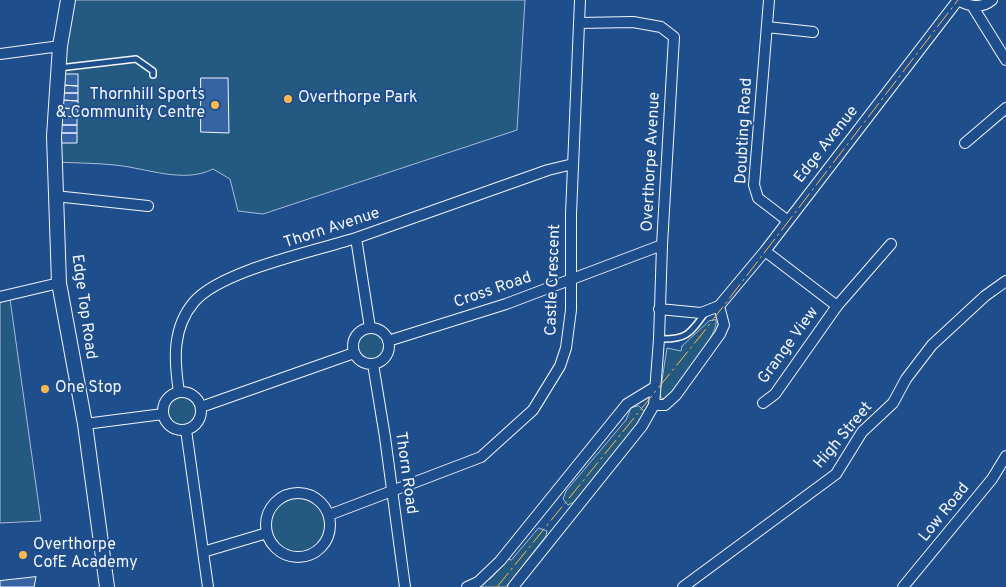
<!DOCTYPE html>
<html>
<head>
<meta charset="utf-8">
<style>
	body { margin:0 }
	canvas { display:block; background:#1f4e8c }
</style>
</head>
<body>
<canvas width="1006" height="587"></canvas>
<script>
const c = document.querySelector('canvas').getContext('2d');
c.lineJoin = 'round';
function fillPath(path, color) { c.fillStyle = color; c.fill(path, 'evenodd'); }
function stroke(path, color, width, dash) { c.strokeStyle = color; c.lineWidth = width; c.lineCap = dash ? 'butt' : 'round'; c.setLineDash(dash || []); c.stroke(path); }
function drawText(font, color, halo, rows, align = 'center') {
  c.font = font + ' Overpass,sans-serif'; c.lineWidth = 4; c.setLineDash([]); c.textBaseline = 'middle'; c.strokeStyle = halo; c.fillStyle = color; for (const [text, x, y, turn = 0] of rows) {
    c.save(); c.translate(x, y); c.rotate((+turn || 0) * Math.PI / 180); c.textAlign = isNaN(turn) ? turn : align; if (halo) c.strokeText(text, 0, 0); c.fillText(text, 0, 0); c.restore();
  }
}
const green = new Path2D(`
	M 68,0 L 525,0 L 517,130 L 263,214 L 238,211 L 230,179 L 213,169 C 184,184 146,168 115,165 C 95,163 74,163 54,162 Z
	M 10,299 L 41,521 L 0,523 L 0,303 Z
	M 716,320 C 720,334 679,381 669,395 L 665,399 L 661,398 L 660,393 L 667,348 L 681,351 L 682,346 L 709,321 Z
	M353 346a18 18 0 1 1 36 0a18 18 0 1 1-36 0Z
	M163 411a19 19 0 1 1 38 0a19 19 0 1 1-38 0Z
	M 639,406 L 645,412 L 639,422 L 574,502 L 568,505 L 563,499 L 566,491 L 626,420 L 631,408 Z
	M266 525a32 32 0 1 1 64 0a32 32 0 1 1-64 0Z
	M 539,528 L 547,531 L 546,536 L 506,587 L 477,587 L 491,578 L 508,559 L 511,560 Z`);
fillPath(green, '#245a82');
stroke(green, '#a8bbd7', 1);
const building = new Path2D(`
	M 63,74 L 78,74 L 78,86 L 62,85 Z
	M 201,78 L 228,78 L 229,133 L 201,132 Z
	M 62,85 L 78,86 L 78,93 L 62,93 Z
	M 62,93 L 78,93 L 78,101 L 62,100 Z
	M 62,100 L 78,101 L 78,109 L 62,108 Z
	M 62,108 L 78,109 L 77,117 L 62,116 Z
	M 62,116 L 77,117 L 77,125 L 61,125 Z
	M 61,125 L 77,125 L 77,133 L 61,133 Z
	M 61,133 L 77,133 L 77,143 L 61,143 Z
	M 36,577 L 34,587 L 0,587 L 0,581 Z`);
fillPath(building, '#3563a3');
stroke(building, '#f2f6ff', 1);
const lane = new Path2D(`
	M 59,68 L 136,59 L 153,71 L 153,75
	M 659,339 C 686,340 690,334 705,313`);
const street = new Path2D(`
	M 769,0 L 754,185 L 758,198 L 788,221
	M 958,0 C 970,7 981,9 992,0
	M 973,7 L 1006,60
	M 767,27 L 813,32
	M 0,54 L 60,46
	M 965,143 L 1006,108
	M 55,196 L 148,206
	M 356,238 L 370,328
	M 0,297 L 59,283
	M 837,306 L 891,244
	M 659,309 L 701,313 L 719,306 L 765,251 L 958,0
	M353 346a18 18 0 1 1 36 0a18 18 0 1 1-36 0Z
	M 388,341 L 506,304 L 662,245
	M 373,364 L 385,437 L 405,587
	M163 411a19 19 0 1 1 38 0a19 19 0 1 1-38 0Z
	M 179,392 C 174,360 172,328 194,302 C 221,270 317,251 359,237 C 422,215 485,192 548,170 L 573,164
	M 763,403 L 775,394 L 837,306 L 765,251
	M 654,405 L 665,405 L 676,395 L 720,334 L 724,325 L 719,306
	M 201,407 L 354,353
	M 85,424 L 163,414
	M 186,430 L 208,587
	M266 525a32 32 0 1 1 64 0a32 32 0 1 1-64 0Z
	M 329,515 L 481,457 L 533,410 L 560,366 L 566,348 L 571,310 L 571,214 L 580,0
	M 203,552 L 267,533
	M 467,587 L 478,582 L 500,561 L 627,404 L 655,387
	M 513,587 L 642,426 L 654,405 L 659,339 L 662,245 L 674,37 L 661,27 L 633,22 L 579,23
	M 683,587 L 836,474 L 862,432 L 893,403 L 906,379 L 932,345 L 985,296 L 1006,281
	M 903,587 L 992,479 L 1006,456`);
const secondary = new Path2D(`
	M 68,0 L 60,46 L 54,136 L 59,283 L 85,424 L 107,587`);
stroke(lane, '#f2f6ff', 8);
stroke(street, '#f2f6ff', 12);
stroke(secondary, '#f2f6ff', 16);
stroke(lane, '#1f4e8c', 5);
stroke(street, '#1f4e8c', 10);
stroke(secondary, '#1f4e8c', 14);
stroke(new Path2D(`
	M 497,587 L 702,334 L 958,0`), '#ffb74d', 1, [18, 4, 2.5, 4]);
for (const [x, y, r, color] of [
	[288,99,5,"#ffb74d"],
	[215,105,5,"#ffb74d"],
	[45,389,5,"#ffb74d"],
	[23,555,5,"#ffb74d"]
]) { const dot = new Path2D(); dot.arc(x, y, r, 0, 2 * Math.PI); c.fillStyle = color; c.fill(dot); stroke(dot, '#1f4e8c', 2); }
drawText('16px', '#f2f6ff', '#1f4e8c', [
	["Thornhill Sports",205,96,"right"],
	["& Community Centre",205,114,"right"],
	["Overthorpe Park",298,99],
	["One Stop",55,389],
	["Overthorpe",33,546],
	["CofE Academy",33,564]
], 'left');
drawText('16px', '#f2f6ff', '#1f4e8c', [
	["Doubting Road",745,131,-87],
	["Edge Avenue",827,145,-52],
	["Overthorpe Avenue",652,162,-87],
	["Thorn Avenue",332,229,-18],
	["Castle Crescent",554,280,-88],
	["Cross Road",493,291,-19],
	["Edge Top Road",83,307,82],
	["Grange View",789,346,-54],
	["High Street",844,436,-50],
	["Thorn Road",405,473,82],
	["Low Road",945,513,-51]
]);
</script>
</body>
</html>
